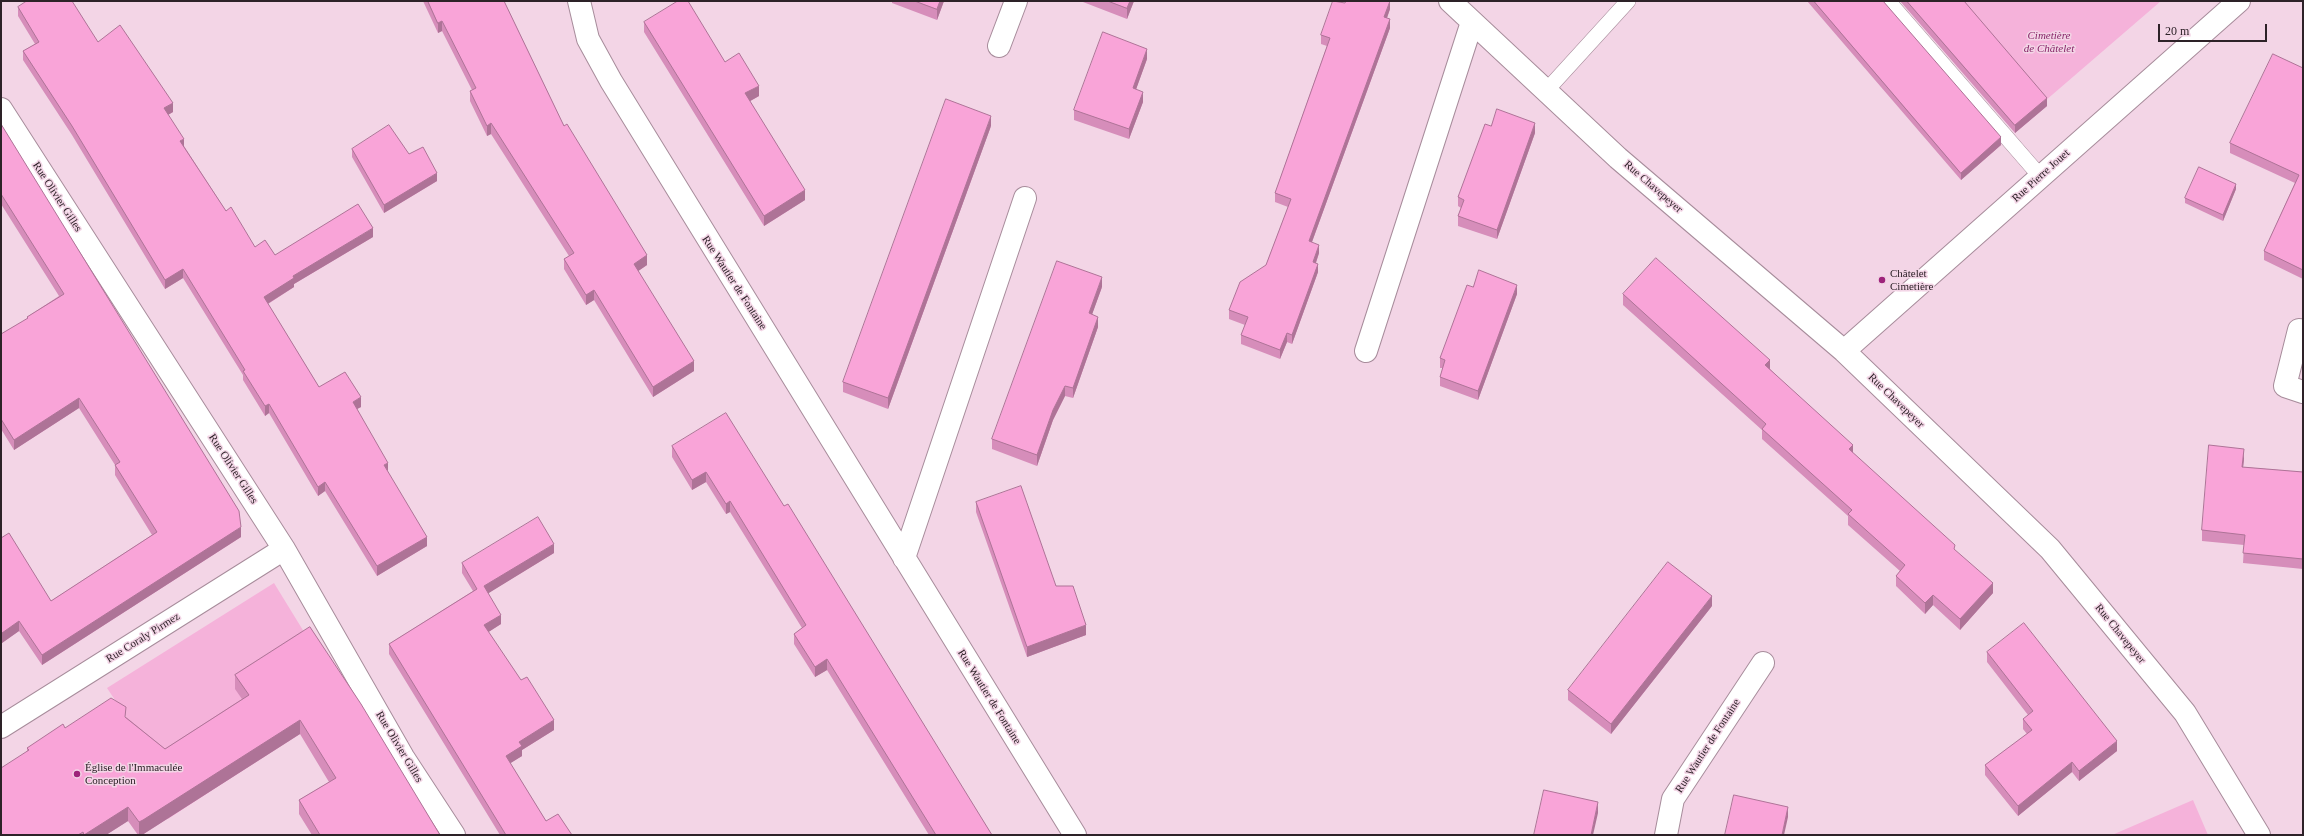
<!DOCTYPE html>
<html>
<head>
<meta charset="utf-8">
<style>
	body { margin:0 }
	#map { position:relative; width:2304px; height:836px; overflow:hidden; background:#f3d5e6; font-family:Georgia,serif }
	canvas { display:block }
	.frame { position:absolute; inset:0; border:2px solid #2d2228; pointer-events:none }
	.scale { position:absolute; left:2158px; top:24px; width:109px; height:18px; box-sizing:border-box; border:2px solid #2d2228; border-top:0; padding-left:5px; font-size:12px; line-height:14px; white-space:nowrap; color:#2d2228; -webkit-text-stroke:3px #f3d5e6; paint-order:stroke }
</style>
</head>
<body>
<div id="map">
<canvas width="2304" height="836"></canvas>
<div class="frame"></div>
<div class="scale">20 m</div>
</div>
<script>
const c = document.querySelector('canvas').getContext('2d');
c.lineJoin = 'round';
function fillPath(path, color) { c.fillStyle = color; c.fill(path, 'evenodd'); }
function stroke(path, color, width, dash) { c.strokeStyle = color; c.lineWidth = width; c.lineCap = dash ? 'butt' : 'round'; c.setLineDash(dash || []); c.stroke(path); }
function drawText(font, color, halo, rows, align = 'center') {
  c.font = font + ' Georgia,serif'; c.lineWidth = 3; c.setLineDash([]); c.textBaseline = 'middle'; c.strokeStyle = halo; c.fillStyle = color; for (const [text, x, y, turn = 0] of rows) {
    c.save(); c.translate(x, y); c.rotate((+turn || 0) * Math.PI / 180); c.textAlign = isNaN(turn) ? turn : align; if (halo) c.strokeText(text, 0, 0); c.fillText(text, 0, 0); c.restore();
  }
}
fillPath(new Path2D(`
	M 1957,1 L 2161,1 L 2045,101 Z
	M 274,583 L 347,702 L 168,819 L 146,786 L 159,766 L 107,688 Z
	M 2193,800 L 2208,835 L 2112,835 Z`), '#f5b2da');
const lane = new Path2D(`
	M 1888,1 L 2040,176
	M 1546,91 L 1628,1`);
const street = new Path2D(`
	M 579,1 L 588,39 L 611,81 L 1075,835
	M 1450,1 L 1618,158 L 1844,351 L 2050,549 L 2185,713 L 2259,835
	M 999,46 L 1016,1
	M 1,109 L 284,549 L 403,757 L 454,835
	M 2299,330 L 2285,386 L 2303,392
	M 1366,351 L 1472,22
	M 1844,351 L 2239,1
	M 904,558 L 1025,198
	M 1,727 L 284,549
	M 1666,835 L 1673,799 L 1763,663`);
stroke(lane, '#a78c9b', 16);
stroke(street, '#a78c9b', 24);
stroke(lane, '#fff', 15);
stroke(street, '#fff', 22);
fillPath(new Path2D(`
	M 423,1 L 504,1 L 564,126 L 647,265 L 638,271 L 694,371 L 653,397 L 594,300 L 586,305 L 564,269 L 564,259 L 569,256 L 491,134 L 487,136 L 470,101 L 470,91 L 472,90 L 442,31 L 438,33 Z
	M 892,1 L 944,1 L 937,20 L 892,3 Z
	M 1083,1 L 1134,1 L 1127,19 L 1083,2 Z
	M 1807,1 L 1883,1 L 2001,145 L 1961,180 Z
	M 1900,1 L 1964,1 L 2047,106 L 2015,133 Z
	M 1345,3 L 1390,9 L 1387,18 L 1390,28 L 1312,242 L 1319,253 L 1316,263 L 1318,272 L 1292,344 L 1287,342 L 1280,359 L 1241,344 L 1241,335 L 1245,325 L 1229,319 L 1229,310 L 1266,265 L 1288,207 L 1275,202 L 1275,193 L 1327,46 L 1321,44 L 1321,35 Z
	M 18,7 L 98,42 L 173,112 L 168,115 L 184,146 L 226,211 L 255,247 L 275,255 L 373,237 L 294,284 L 294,287 L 268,304 L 319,387 L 361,407 L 357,409 L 388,472 L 427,546 L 377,576 L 325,491 L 318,496 L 269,413 L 265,416 L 243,380 L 243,375 L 183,278 L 165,289 L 72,135 L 23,60 L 23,51 L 35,44 L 18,16 Z
	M 644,22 L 725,62 L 759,96 L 750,101 L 805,200 L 764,226 L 644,32 Z
	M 1147,59 L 1136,89 L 1143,102 L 1129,139 L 1074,120 L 1074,110 Z
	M 2303,68 L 2303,279 L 2264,260 L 2264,251 L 2295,183 L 2230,153 L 2230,143 Z
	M 1,124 L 241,537 L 42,665 L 19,631 L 2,643 L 1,641 L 1,538 L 51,601 L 152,535 L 115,475 L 115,465 L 79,408 L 14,450 L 1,429 L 1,334 L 27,319 L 27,317 L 59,296 L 1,204 Z
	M 991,126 L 888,409 L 843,392 L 843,382 Z
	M 1491,126 L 1535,133 L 1497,239 L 1458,226 L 1458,216 L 1461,208 L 1458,206 L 1458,197 Z
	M 352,149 L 437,181 L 384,213 L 352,157 Z
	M 2236,189 L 2223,221 L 2185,203 L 2185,198 Z
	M 1102,287 L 1092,314 L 1098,327 L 1073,398 L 1065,396 L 1053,420 L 1037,466 L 992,449 L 992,439 Z
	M 1473,287 L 1517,294 L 1478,400 L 1440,386 L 1440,377 L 1443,368 L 1440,368 L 1440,358 Z
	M 1623,294 L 1770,369 L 1853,453 L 1955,550 L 1993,593 L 1960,630 L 1933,605 L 1925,614 L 1896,586 L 1896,576 L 1900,571 L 1848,525 L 1848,516 L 1762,439 L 1762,430 L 1623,305 Z
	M 672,446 L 784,506 L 992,835 L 929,835 L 827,670 L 815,677 L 794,644 L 794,634 L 802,628 L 730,512 L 726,514 L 706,482 L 692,490 L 672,457 Z
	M 2244,459 L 2243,467 L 2303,472 L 2303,569 L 2243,563 L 2244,545 L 2202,541 L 2202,530 Z
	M 976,502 L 1056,586 L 1086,635 L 1027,657 L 976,512 Z
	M 554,553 L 488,593 L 501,624 L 488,632 L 554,730 L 522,750 L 522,756 L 510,763 L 546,821 L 572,835 L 500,835 L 389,654 L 389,644 L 473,591 L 462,573 L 462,563 Z
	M 1712,606 L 1611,734 L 1568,700 L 1568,690 Z
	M 310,627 L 440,835 L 312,835 L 299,814 L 299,800 L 329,782 L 300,734 L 142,835 L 138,835 L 128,821 L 106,835 L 1,835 L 27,751 L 27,748 L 65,728 L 126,717 L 165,749 L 242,699 L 235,689 L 235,675 Z
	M 1987,652 L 2117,751 L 2079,781 L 2072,772 L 2018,816 L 1985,775 L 1985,765 L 2027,734 L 2023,729 L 2023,719 L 2028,715 L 1987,662 Z`), '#d68dba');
fillPath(new Path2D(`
	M 940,1 L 944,1 L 937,20 L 937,9 Z
	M 1130,1 L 1134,1 L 1127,19 L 1127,8 Z
	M 1390,1 L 1390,9 L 1384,26 L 1384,17 Z
	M 1390,19 L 1390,28 L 1309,250 L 1309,241 Z
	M 442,21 L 442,31 L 438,33 L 438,23 Z
	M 1147,49 L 1147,59 L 1133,98 L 1133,88 Z
	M 759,86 L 759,96 L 745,104 L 745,93 Z
	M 1143,92 L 1143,102 L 1129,139 L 1129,129 Z
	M 2047,98 L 2047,106 L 2015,133 L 2015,125 Z
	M 173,103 L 173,112 L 164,117 L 164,108 Z
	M 991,116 L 991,126 L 888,409 L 888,398 Z
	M 491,123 L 491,134 L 487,136 L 487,126 Z
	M 1535,123 L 1535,133 L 1497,239 L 1497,230 Z
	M 2001,137 L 2001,145 L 1961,180 L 1961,173 Z
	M 184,139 L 184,148 L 180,141 Z
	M 437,173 L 437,181 L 384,213 L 384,205 Z
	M 2236,184 L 2236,189 L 2223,221 L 2223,215 Z
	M 805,190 L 805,200 L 764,226 L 764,216 Z
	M 373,228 L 373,237 L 294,284 L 294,287 L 264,306 L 264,297 L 293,276 Z
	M 1319,245 L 1319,253 L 1313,271 L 1313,262 Z
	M 647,255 L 647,265 L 634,274 L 634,264 Z
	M 1318,264 L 1318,272 L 1292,344 L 1292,335 Z
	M 183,269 L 183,278 L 165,289 L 165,280 Z
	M 1102,277 L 1102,287 L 1089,323 L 1089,313 Z
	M 1517,285 L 1517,294 L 1478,400 L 1478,391 Z
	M 594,290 L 594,300 L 586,305 L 586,295 Z
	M 1098,317 L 1098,327 L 1073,398 L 1073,388 Z
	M 1287,333 L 1287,342 L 1280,359 L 1280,350 Z
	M 1770,360 L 1770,371 L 1765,365 Z
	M 694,361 L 694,371 L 653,397 L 653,387 Z
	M 1065,386 L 1065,396 L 1053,420 L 1037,466 L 1037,455 L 1053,410 Z
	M 361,397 L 361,407 L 353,411 L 353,402 Z
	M 79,398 L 79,408 L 14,450 L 14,440 Z
	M 269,404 L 269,413 L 265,416 L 265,406 Z
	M 1853,445 L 1853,455 L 1849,449 Z
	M 2244,449 L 2244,459 L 2242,477 L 2242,467 Z
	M 388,463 L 388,472 L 384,465 Z
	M 706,472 L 706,482 L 692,490 L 692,480 Z
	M 325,482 L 325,491 L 318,496 L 318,487 Z
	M 730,501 L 730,512 L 726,514 L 726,504 Z
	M 241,527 L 241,537 L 42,665 L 42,655 Z
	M 427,537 L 427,546 L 377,576 L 377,566 Z
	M 554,544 L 554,553 L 484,596 L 484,586 Z
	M 1993,583 L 1993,593 L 1960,630 L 1960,619 Z
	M 1933,595 L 1933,605 L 1925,614 L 1925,603 Z
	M 1712,596 L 1712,606 L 1611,734 L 1611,724 Z
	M 501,615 L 501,624 L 484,635 L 484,625 Z
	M 19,621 L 19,631 L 2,643 L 2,633 Z
	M 1086,625 L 1086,635 L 1027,657 L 1027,647 Z
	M 827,659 L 827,670 L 815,677 L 815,667 Z
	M 300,720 L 300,734 L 142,835 L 139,835 L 139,822 Z
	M 554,720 L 554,730 L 522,750 L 522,756 L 506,766 L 506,756 L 519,742 Z
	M 2117,741 L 2117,751 L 2079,781 L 2079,771 Z
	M 2072,762 L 2072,772 L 2018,816 L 2018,806 Z
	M 1598,802 L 1598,813 L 1593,835 L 1591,835 Z
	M 128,807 L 128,821 L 106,835 L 84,835 Z
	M 1788,807 L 1788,817 L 1784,835 L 1782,835 Z`), '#ae7397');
const building = new Path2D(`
	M 27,1 L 72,1 L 98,42 L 120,25 L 173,103 L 164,108 L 184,139 L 180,141 L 226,211 L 231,207 L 255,247 L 265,240 L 275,255 L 358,204 L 373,228 L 293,276 L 294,278 L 264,297 L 319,387 L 345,372 L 361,397 L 353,402 L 388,463 L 384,465 L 427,537 L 377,566 L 325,482 L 318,487 L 269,404 L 265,406 L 243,371 L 245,370 L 183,269 L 165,280 L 72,126 L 23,51 L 39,42 L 18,7 Z
	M 428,1 L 504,1 L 564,126 L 567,124 L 647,255 L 634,264 L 694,361 L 653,387 L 594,290 L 586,295 L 564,259 L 574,253 L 491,123 L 487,126 L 470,91 L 476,88 L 442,21 L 438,23 Z
	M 678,1 L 688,1 L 725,62 L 739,53 L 759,86 L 745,93 L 805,190 L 764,216 L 644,22 Z
	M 915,1 L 940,1 L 937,9 Z
	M 1108,1 L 1130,1 L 1127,8 Z
	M 1333,1 L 1345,3 L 1346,1 L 1390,1 L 1384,17 L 1390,19 L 1309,241 L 1319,245 L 1313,262 L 1318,264 L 1292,335 L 1287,333 L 1280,350 L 1241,335 L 1248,317 L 1229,310 L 1240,282 L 1266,265 L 1291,199 L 1275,193 L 1330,38 L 1321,35 Z
	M 1814,1 L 1883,1 L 2001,137 L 1961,173 Z
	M 1907,1 L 1964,1 L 2047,98 L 2015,125 Z
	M 1103,32 L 1147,49 L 1133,88 L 1143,92 L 1129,129 L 1074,110 Z
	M 2273,54 L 2303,68 L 2303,270 L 2264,251 L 2299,175 L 2230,143 Z
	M 946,99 L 991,116 L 888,398 L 843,382 Z
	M 1497,109 L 1535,123 L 1497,230 L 1458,216 L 1464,200 L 1458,197 L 1485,124 L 1491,126 Z
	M 1,124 L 239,511 L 241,527 L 42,655 L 19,621 L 2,633 L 1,631 L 1,538 L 9,533 L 51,601 L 157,532 L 115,465 L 120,462 L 79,398 L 14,440 L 1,419 L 1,334 L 28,318 L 27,317 L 64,294 L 1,194 Z
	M 389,125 L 409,154 L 423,147 L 437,173 L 384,205 L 352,149 Z
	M 2199,167 L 2236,184 L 2223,215 L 2185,198 Z
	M 1656,258 L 1770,360 L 1765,365 L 1853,445 L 1849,449 L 1955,545 L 1954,549 L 1993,583 L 1960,619 L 1933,595 L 1925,603 L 1896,576 L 1905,565 L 1848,514 L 1852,510 L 1762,429 L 1766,424 L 1623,294 Z
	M 1057,261 L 1102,277 L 1089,313 L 1098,317 L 1073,388 L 1065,386 L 1053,410 L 1037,455 L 992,439 Z
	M 1479,270 L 1517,285 L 1478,391 L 1440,377 L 1445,360 L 1440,358 L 1467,285 L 1473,287 Z
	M 726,413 L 784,506 L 788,504 L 992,835 L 936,835 L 827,659 L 815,667 L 794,634 L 806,625 L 730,501 L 726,504 L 706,472 L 692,480 L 672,446 Z
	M 2209,445 L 2244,449 L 2242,467 L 2303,472 L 2303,559 L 2243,553 L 2245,535 L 2202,530 Z
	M 1021,486 L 1056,586 L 1073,586 L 1086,625 L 1027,647 L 976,502 Z
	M 538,517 L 554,544 L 484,586 L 501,615 L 484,625 L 521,680 L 527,677 L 554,720 L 519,742 L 522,746 L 506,756 L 546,821 L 558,814 L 572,835 L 506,835 L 389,644 L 477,589 L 462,563 Z
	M 1668,562 L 1712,596 L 1611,724 L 1568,690 Z
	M 2024,623 L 2117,741 L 2079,771 L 2072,762 L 2018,806 L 1985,765 L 2032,730 L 2023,719 L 2033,711 L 1987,652 Z
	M 310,627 L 361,704 L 440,835 L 320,835 L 299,800 L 336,778 L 300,720 L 143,820 L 139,822 L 128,807 L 84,835 L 83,832 L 78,835 L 1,835 L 1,768 L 29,750 L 27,748 L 63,724 L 65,728 L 111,698 L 126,707 L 125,717 L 165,749 L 249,695 L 235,675 Z
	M 1544,790 L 1598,802 L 1591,835 L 1534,835 Z
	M 1734,795 L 1788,807 L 1782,835 L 1725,835 Z`);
fillPath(building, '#f9a4d8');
stroke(building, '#ae7397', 1);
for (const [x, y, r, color] of [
	[1882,280,4,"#9e237a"],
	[77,774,4,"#9e237a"]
]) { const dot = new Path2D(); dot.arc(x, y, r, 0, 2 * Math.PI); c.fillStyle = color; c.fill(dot); stroke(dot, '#f3d5e6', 1.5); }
drawText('italic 11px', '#872769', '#f3d5e6', [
	["Cimetière",2049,36],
	["de Châtelet",2049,49]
]);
drawText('11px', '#2d2228', '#f3d5e6', [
	["Rue Pierre Jouet",2041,176,-42],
	["Rue Chavepeyer",1653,187,41],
	["Rue Olivier Gilles",57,197,57],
	["Rue Wautier de Fontaine",734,283,57],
	["Rue Chavepeyer",1896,401,44],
	["Rue Olivier Gilles",233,469,57],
	["Rue Chavepeyer",2120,634,51],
	["Rue Coraly Pirmez",143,638,-32],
	["Rue Wautier de Fontaine",989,697,58],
	["Rue Wautier de Fontaine",1708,746,-57],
	["Rue Olivier Gilles",399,747,59]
]);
drawText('11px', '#2d2228', '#f3d5e6', [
	["Châtelet",1890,274],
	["Cimetière",1890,287],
	["Église de l'Immaculée",85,768],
	["Conception",85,781]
], 'left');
</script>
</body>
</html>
